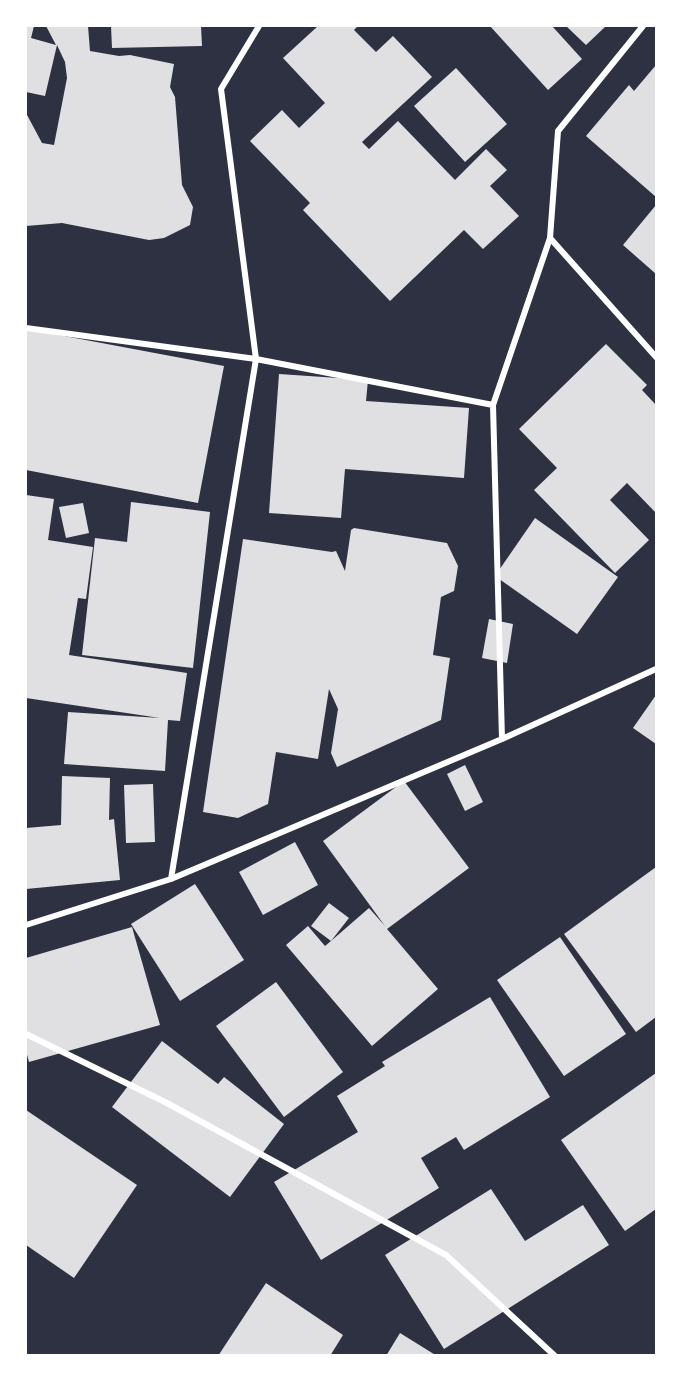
<!DOCTYPE html>
<html>
<head>
<meta charset="utf-8">
<style>
	body { margin:0 }
	#map { position:relative; width:682px; height:1381px; overflow:hidden; background:#2d3142; font-family:"Source Sans 3",sans-serif }
	canvas { display:block }
	.frame { position:absolute; inset:0; border:27px solid #fff; pointer-events:none }
</style>
</head>
<body>
<div id="map">
<canvas width="682" height="1381"></canvas>
<div class="frame"></div>
</div>
<script>
const c = document.querySelector('canvas').getContext('2d');
c.lineJoin = 'round';
function fillPath(path, color) { c.fillStyle = color; c.fill(path, 'evenodd'); }
function stroke(path, color, width, dash) { c.strokeStyle = color; c.lineWidth = width; c.lineCap = dash ? 'butt' : 'round'; c.setLineDash(dash || []); c.stroke(path); }
fillPath(new Path2D(`
	M 26,26 L 34,26 L 31,38 L 56,45 L 46,26 L 88,26 L 90,51 L 119,56 L 130,55 L 174,64 L 170,87 L 175,97 L 182,185 L 193,207 L 190,225 L 164,238 L 149,240 L 62,223 L 26,226 L 26,113 L 42,143 L 54,145 L 67,78 L 65,62 L 57,45 L 45,96 L 26,92 Z
	M 111,26 L 201,26 L 202,46 L 112,48 Z
	M 318,26 L 358,26 L 354,30 L 376,52 L 393,36 L 432,77 L 362,142 L 369,149 L 398,121 L 455,180 L 486,149 L 507,170 L 490,186 L 519,216 L 483,249 L 464,230 L 390,301 L 303,210 L 310,203 L 250,141 L 282,110 L 299,128 L 325,103 L 283,58 Z
	M 490,26 L 552,26 L 582,59 L 548,90 Z
	M 566,26 L 606,26 L 586,45 Z
	M 656,65 L 656,197 L 586,136 L 629,85 L 634,91 Z
	M 456,68 L 507,124 L 465,162 L 414,106 Z
	M 656,205 L 656,274 L 623,245 Z
	M 27,329 L 224,366 L 198,503 L 26,470 Z
	M 606,344 L 647,385 L 642,390 L 656,405 L 656,513 L 627,483 L 610,500 L 649,540 L 615,573 L 534,490 L 557,468 L 519,429 Z
	M 279,374 L 368,380 L 366,401 L 469,408 L 464,478 L 345,469 L 341,518 L 269,513 Z
	M 26,495 L 54,499 L 48,540 L 93,547 L 86,599 L 78,598 L 69,655 L 187,673 L 180,721 L 168,720 L 165,771 L 64,764 L 68,712 L 160,718 L 26,698 Z
	M 131,502 L 210,512 L 193,668 L 82,655 L 95,538 L 127,542 Z
	M 83,503 L 89,533 L 66,538 L 59,507 Z
	M 535,518 L 618,577 L 577,634 L 495,576 Z
	M 354,528 L 447,543 L 458,566 L 454,591 L 441,597 L 433,655 L 450,658 L 441,720 L 337,767 L 331,753 L 338,709 L 329,689 L 318,759 L 276,752 L 268,804 L 238,818 L 203,812 L 243,539 L 332,552 L 336,551 L 345,571 L 351,530 Z
	M 489,619 L 513,624 L 507,663 L 482,658 Z
	M 656,695 L 656,744 L 633,728 Z
	M 465,765 L 483,802 L 465,811 L 447,774 Z
	M 62,776 L 110,778 L 109,820 L 114,819 L 120,880 L 26,889 L 26,828 L 61,825 Z
	M 404,781 L 469,868 L 387,929 L 438,989 L 372,1046 L 286,945 L 308,926 L 325,946 L 331,941 L 311,926 L 329,903 L 349,918 L 331,941 L 369,908 L 385,926 L 323,841 Z
	M 153,784 L 155,842 L 126,843 L 124,785 Z
	M 295,842 L 318,885 L 263,915 L 239,872 Z
	M 656,867 L 656,1017 L 636,1032 L 564,934 Z
	M 195,884 L 244,960 L 180,1001 L 131,924 Z
	M 132,927 L 160,1025 L 29,1062 L 26,1051 L 26,958 Z
	M 560,937 L 626,1034 L 564,1076 L 497,980 Z
	M 276,982 L 343,1072 L 284,1117 L 216,1026 Z
	M 490,997 L 550,1097 L 464,1150 L 456,1137 L 421,1158 L 439,1188 L 321,1260 L 274,1182 L 358,1132 L 337,1096 L 385,1066 L 382,1062 Z
	M 162,1041 L 218,1084 L 224,1077 L 284,1124 L 230,1197 L 112,1107 Z
	M 656,1073 L 656,1209 L 625,1231 L 561,1140 Z
	M 26,1110 L 137,1185 L 74,1278 L 26,1245 Z
	M 491,1189 L 525,1241 L 583,1205 L 609,1245 L 444,1349 L 385,1255 Z
	M 266,1283 L 343,1335 L 330,1356 L 218,1356 Z
	M 400,1333 L 437,1356 L 386,1356 Z`), '#e0e0e3');
stroke(new Path2D(`
	M 550,238 L 558,131 L 643,26
	M 26,328 L 256,359 L 493,405
	M 502,739 L 493,405 L 550,238 L 656,357
	M 171,879 L 256,359 L 221,89 L 259,26
	M 26,925 L 171,879 L 502,739 L 656,669
	M 26,1034 L 165,1102 L 446,1255 L 555,1356`), '#fff', 6);
</script>
</body>
</html>
